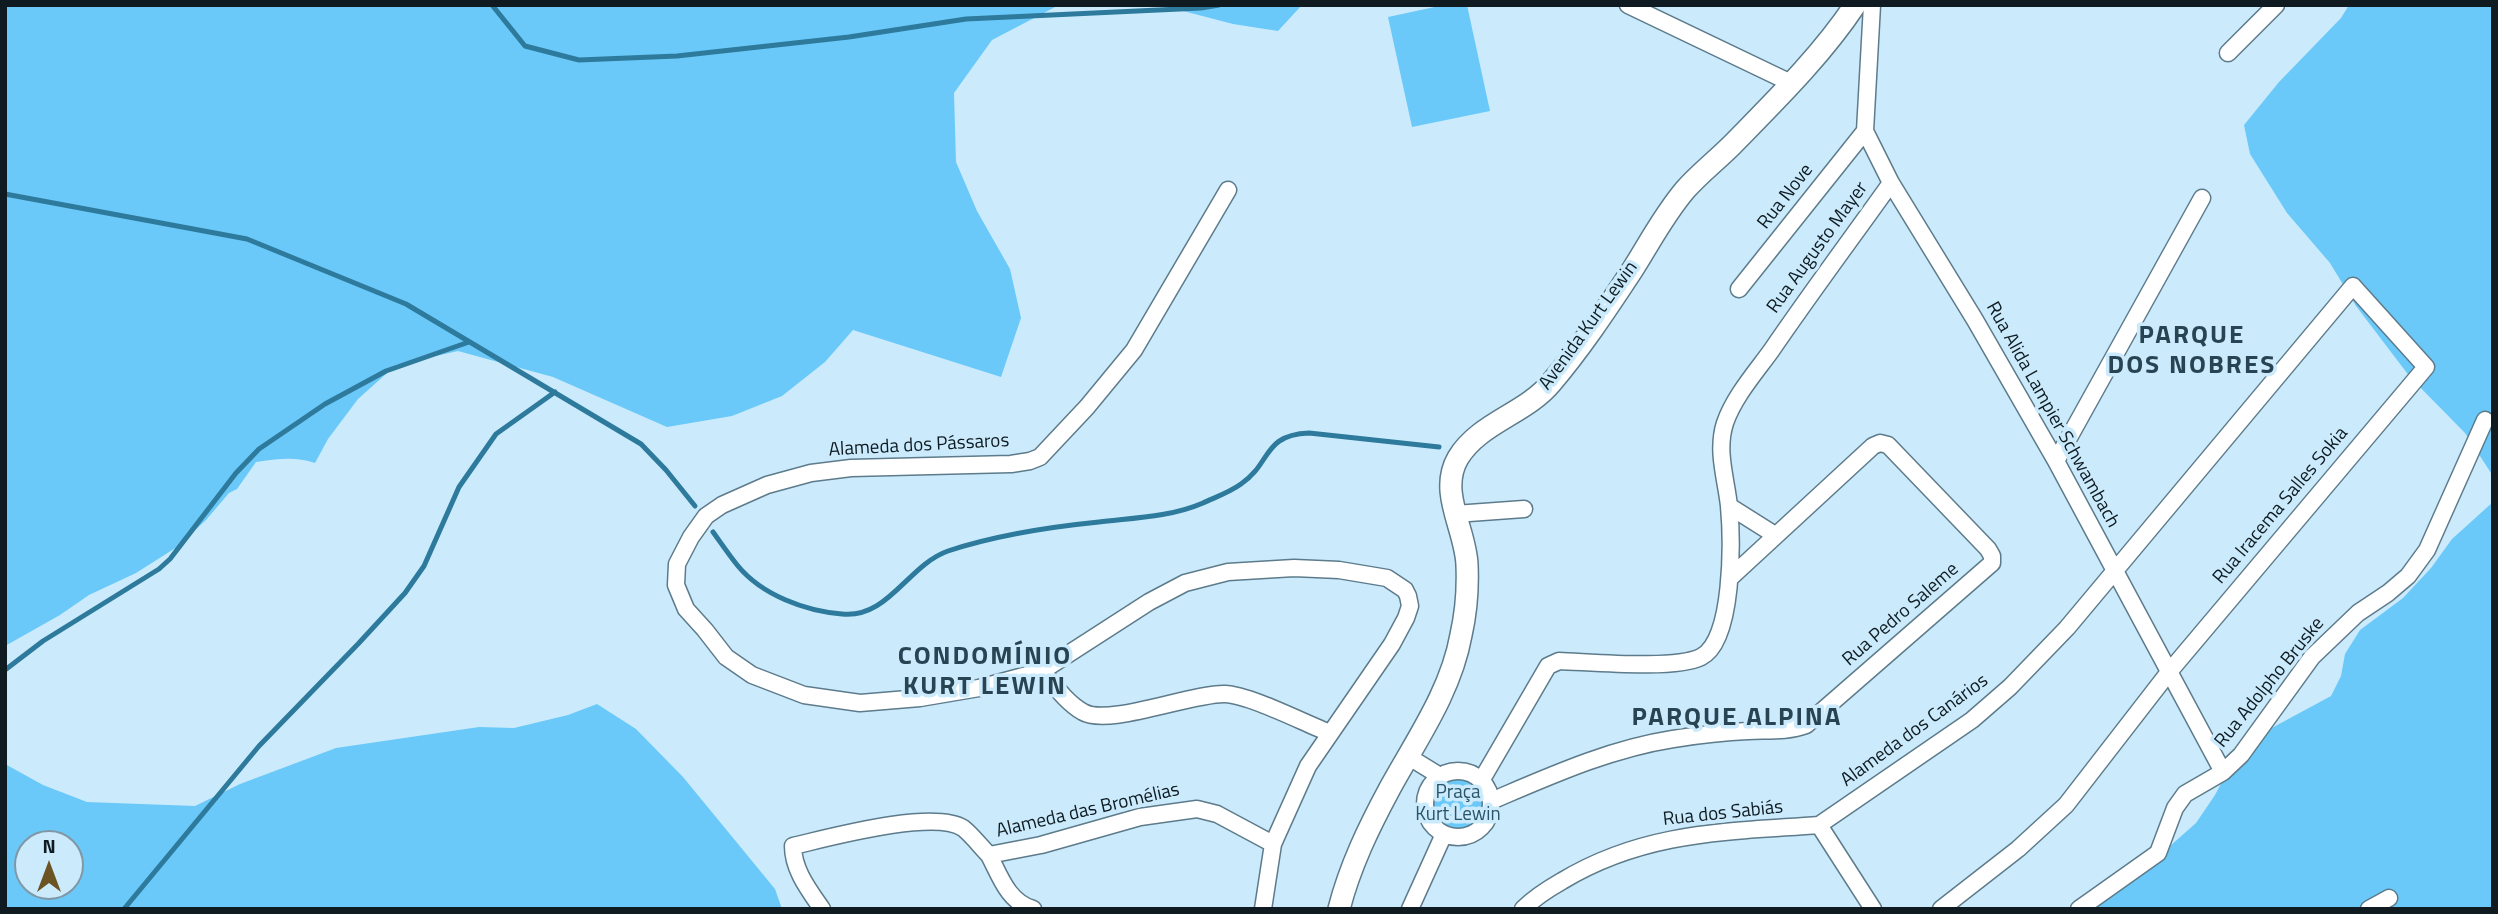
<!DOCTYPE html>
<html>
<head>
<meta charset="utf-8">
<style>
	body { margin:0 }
	#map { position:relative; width:2498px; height:914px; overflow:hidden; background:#cbebfd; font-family:"Titillium Web",sans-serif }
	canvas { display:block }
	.frame { position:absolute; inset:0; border:7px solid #0f1b21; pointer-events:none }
	.north { position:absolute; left:14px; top:830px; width:70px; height:70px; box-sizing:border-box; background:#cbebfd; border:2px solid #8098a5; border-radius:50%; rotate:0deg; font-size:19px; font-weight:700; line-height:28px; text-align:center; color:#0f1b21 }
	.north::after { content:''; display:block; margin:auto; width:24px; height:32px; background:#6b5323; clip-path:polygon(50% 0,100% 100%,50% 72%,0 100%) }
</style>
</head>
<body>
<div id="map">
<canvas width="2498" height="914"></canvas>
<div class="frame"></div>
<div class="north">N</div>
</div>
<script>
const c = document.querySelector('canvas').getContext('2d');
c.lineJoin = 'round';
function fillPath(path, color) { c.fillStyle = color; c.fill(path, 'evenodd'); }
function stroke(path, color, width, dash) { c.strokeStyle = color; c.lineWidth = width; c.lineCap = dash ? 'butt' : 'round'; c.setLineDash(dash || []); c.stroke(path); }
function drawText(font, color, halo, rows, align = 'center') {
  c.font = font + ' "Titillium Web",sans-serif'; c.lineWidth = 7; c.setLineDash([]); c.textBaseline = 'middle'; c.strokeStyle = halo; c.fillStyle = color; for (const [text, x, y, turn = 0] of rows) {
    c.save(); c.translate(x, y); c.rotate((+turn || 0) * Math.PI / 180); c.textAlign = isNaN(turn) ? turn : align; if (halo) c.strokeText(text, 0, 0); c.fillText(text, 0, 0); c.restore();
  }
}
fillPath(new Path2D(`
	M 5,5 L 1059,5 L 992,40 L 954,93 L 956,162 L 977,211 L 1010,269 L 1021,318 L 1001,377 L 853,330 L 825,362 L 782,396 L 732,416 L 667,427 L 553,377 L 458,351 L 396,365 L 358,399 L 328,439 L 315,463 C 295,456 277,459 256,462 L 237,489 L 229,493 L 206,520 L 177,547 L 136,573 L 89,595 L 60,615 L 5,646 Z
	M 1148,5 L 1302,5 L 1278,31 L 1233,24 L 1164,6 Z
	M 1444,5 L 1467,5 L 1490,111 L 1412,127 L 1388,17 Z
	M 2349,5 L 2493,5 L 2493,476 L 2465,433 L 2410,377 L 2356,306 L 2330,263 L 2287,213 L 2250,154 L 2244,125 L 2279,82 L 2341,18 Z
	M 2493,502 L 2493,909 L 2076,909 L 2170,846 L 2196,823 L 2215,795 L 2226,774 L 2268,730 L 2331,696 L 2341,676 L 2345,654 L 2360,630 L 2403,598 L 2431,568 L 2452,539 Z
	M 597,704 L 636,729 L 683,777 L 775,889 L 782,909 L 5,909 L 5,764 L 43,785 L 87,802 L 195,806 L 240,784 L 336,748 L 479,727 L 514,728 L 568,715 ZM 70,844 L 70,886 L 28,886 L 28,844 Z
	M1431 804a27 27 0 1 1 54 0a27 27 0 1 1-54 0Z`), '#6ac9f8');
stroke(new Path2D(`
	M 492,5 L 525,46 L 579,60 L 677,56 L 849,37 L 966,19 L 1201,8 L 1219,5
	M 5,194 L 247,239 L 406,304 L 641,444 L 666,470 L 695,506
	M 713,532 C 721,543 729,555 738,566 C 762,595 805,611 842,614 C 888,619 908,565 948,551 C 996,535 1049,527 1099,522 C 1133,518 1171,517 1203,503 C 1216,497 1230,492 1241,484 C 1272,463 1262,435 1309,433 L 1439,447
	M 5,670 L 43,641 L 159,569 L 170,559 L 236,473 L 259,449 L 325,404 L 386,371 L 469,342
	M 124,909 L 259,746 L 358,644 L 405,593 L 424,566 L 459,487 L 496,434 L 555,392`), '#2d7a9c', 5);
const street = new Path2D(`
	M 1628,5 L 1791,83
	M 1872,5 L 1865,131 L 1891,183 L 1975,320 L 2056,461 L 2223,772
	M 2228,53 L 2276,5
	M 1228,190 L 1134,350 L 1087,407 L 1040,457 L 1030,461 L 1011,464 L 851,468 L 811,473 L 767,485 L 722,505 L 706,516 L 691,537 L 677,564 L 676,585 L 686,609 L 705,630 L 726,657 L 752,675 L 804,695 L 860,703 L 920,698 L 979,688 L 1042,671 L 1149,602 L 1185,583 L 1228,572 L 1294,568 L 1339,570 L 1387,578 L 1405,590 L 1408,596 L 1410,606 L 1406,618 L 1392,644 L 1308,766 L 1273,844 L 1263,909
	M 1739,289 L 1865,131
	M 2056,461 L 2202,198
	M 1729,506 L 1775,535
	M 1455,514 L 1524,509
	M 1042,671 C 1054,685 1067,703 1083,712 C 1108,727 1192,693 1225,694 C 1250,695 1304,723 1330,733
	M 1409,757 L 1440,776
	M1425 804a33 33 0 1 1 66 0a33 33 0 1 1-66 0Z
	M 1481,781 L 1548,666 L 1559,661 C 1591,662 1675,670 1701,657 C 1734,641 1732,539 1729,506 C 1726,478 1716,451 1725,423 C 1734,397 1755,373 1771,351 C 1810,294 1851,239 1891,183
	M 1491,801 C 1550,776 1609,749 1673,739 C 1698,735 1723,732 1748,731 C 1768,730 1787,732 1806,725 L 1992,563 L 1992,556 L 1988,549 L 1888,445 L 1880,443 L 1873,446 L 1731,577
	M 1819,825 L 1972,720 L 2010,687 L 2067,628 L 2353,286 L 2426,367 L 2169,672 L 2066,805 L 2018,849 L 1941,909
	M 1819,825 L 1873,909
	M 989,855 C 1000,876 1008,902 1033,909
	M 822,909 C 809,890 793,870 793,846 C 828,838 933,809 963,828 C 972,835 981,847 989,855 L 1041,845 L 1140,817 L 1197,809 L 1217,814 L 1273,844
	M 1410,909 L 1444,834
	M 1523,909 C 1534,898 1548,889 1562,881 C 1645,831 1726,832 1819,825
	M 2079,909 L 2158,853 L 2175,808 L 2185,794 L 2223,772 L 2241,755 L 2312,657 L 2358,613 L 2388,593 L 2408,576 L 2427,550 L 2485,420
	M 2369,909 L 2389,898`);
const secondary = new Path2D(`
	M 1339,909 C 1350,866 1369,827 1390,788 C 1417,739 1451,691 1461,635 C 1466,613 1468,588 1467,565 C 1466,530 1438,492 1458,458 C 1479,423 1525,414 1551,383 C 1580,349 1606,310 1631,272 C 1649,244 1663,216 1685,190 C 1699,174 1717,160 1732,145 C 1775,101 1821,56 1855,5`);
stroke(street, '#5d7b8a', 19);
stroke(secondary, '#5d7b8a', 24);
stroke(street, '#fff', 16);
stroke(secondary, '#fff', 21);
drawText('19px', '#0f1b21', '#cbebfd', [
	["Rua Nove",1786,197,-52],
	["Rua Augusto Mayer",1818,248,-54],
	["Avenida Kurt Lewin",1589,326,-54],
	["Rua Alida Lampier Schwambach",2052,415,61],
	["Alameda dos Pássaros",919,446,-3],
	["Rua Iracema Salles Sokia",2281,506,-50],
	["Rua Pedro Saleme",1901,615,-41],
	["Rua Adolpho Bruske",2270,683,-51],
	["Alameda dos Canários",1915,731,-36],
	["Alameda das Bromélias",1088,811,-13],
	["Rua dos Sabiás",1723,814,-6]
]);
drawText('19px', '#295469', '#cbebfd', [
	["Praça",1458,793],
	["Kurt Lewin",1458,815]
]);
c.letterSpacing = '2px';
drawText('bold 26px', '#284452', '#cbebfd', [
	["PARQUE",2192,337],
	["DOS NOBRES",2192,367],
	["CONDOMÍNIO",985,658],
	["KURT LEWIN",985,688],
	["PARQUE ALPINA",1737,719]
]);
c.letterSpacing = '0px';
</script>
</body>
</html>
